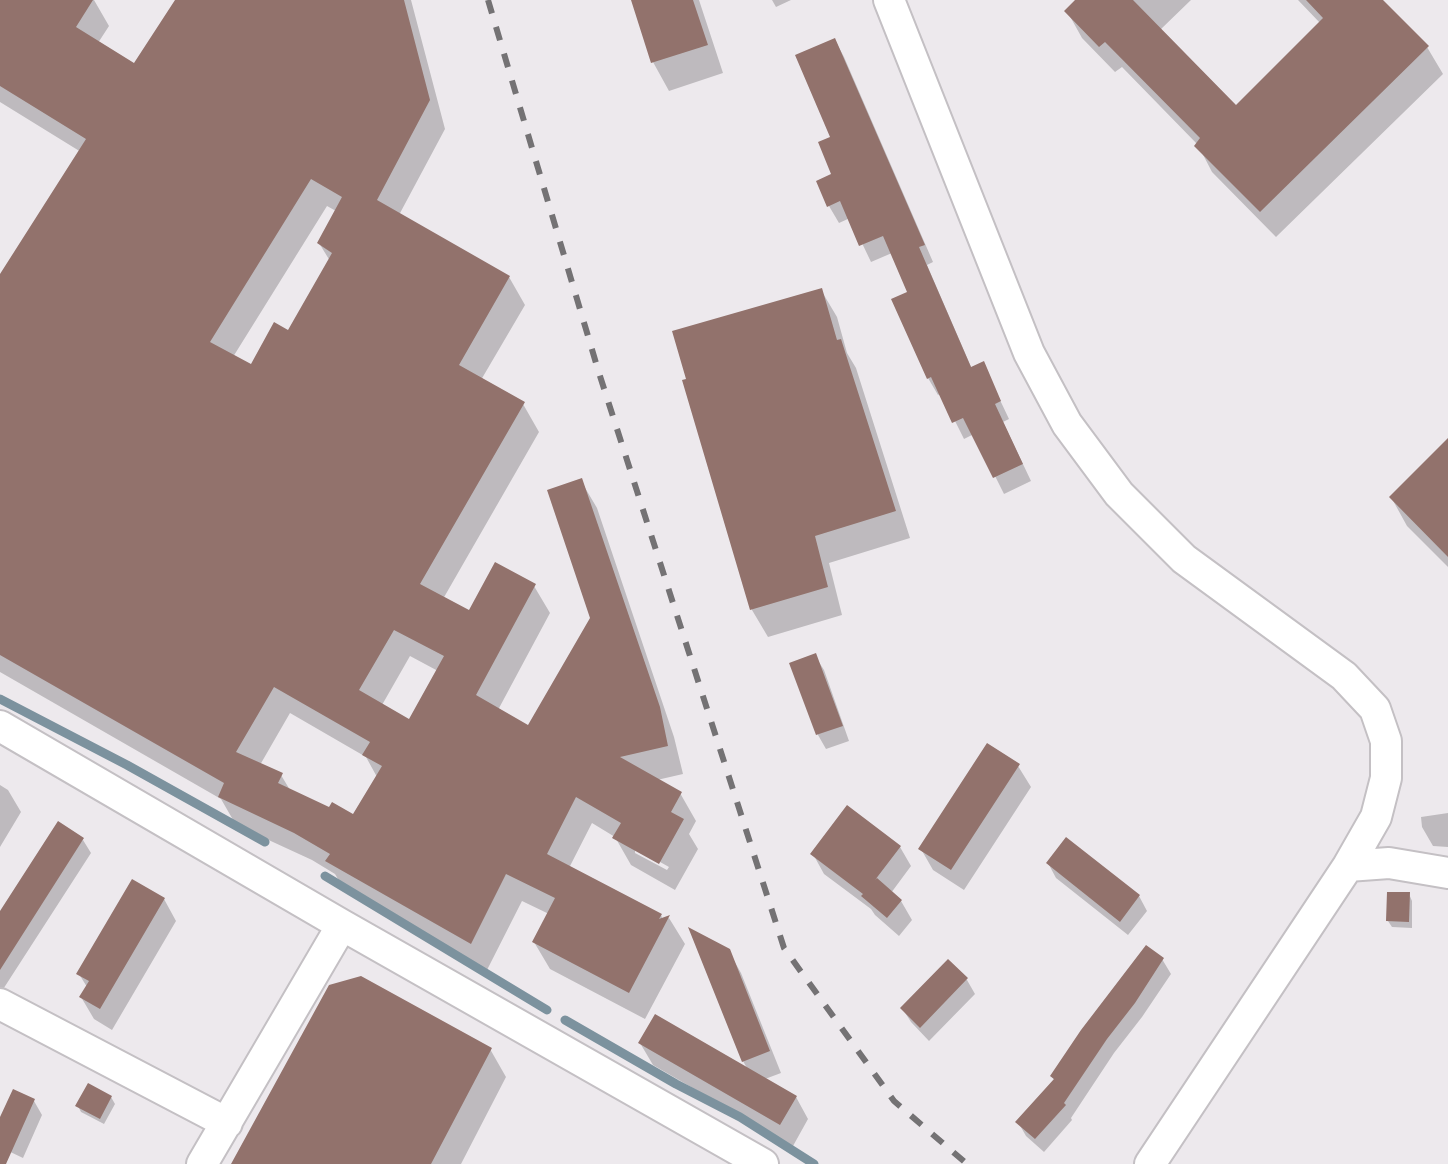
<!DOCTYPE html>
<html>
<head>
<meta charset="utf-8">
<style>
	body { margin:0 }
	canvas { display:block; background:#ede9ed }
</style>
</head>
<body>
<canvas width="1448" height="1164"></canvas>
<script>
const c = document.querySelector('canvas').getContext('2d');
c.lineJoin = 'round';
function fillPath(path, color) { c.fillStyle = color; c.fill(path, 'evenodd'); }
function stroke(path, color, width, dash) { c.strokeStyle = color; c.lineWidth = width; c.lineCap = dash ? 'butt' : 'round'; c.setLineDash(dash || []); c.stroke(path); }
fillPath(new Path2D(`
	M 0,0 L 94,0 L 109,26 L 98,43 L 135,66 L 177,0 L 411,0 L 445,129 L 399,215 L 509,277 L 525,305 L 481,380 L 523,404 L 539,432 L 443,599 L 470,613 L 534,586 L 550,613 L 498,710 L 528,728 L 592,618 L 581,481 L 597,508 L 674,737 L 683,774 L 657,780 L 680,793 L 696,821 L 689,834 L 698,849 L 675,890 L 631,865 L 615,837 L 592,823 L 569,868 L 661,915 L 663,920 L 669,918 L 685,944 L 645,1019 L 550,969 L 534,942 L 549,914 L 522,901 L 487,970 L 344,889 L 335,874 L 312,860 L 236,825 L 221,799 L 0,672 L 0,278 L 81,152 L 0,102 ZM 327,206 L 336,211 L 319,243 L 330,261 L 289,332 L 252,366 L 233,357 ZM 410,656 L 438,671 L 410,721 L 382,705 ZM 290,713 L 366,757 L 377,777 L 354,817 L 330,810 L 290,790 L 281,775 L 260,765 ZM 635,848 L 669,867 L 667,870 L 635,853 Z
	M 633,0 L 699,0 L 723,73 L 669,91 L 653,62 Z
	M 772,0 L 791,0 L 776,7 Z
	M 1078,0 L 1191,0 L 1160,30 L 1236,107 L 1321,24 L 1298,0 L 1381,0 L 1427,47 L 1443,74 L 1276,237 L 1212,172 L 1198,145 L 1122,67 L 1115,72 L 1082,38 L 1067,11 Z
	M 835,40 L 844,57 L 933,262 L 927,265 L 972,369 L 983,364 L 1009,419 L 1003,422 L 1031,481 L 1004,494 L 974,434 L 964,439 L 941,393 L 938,395 L 928,378 L 910,293 L 892,253 L 871,262 L 850,218 L 839,223 L 829,206 L 834,176 Z
	M 821,290 L 837,317 L 847,353 L 856,368 L 910,538 L 829,563 L 842,615 L 768,637 L 752,610 L 684,381 Z
	M 1448,441 L 1448,567 L 1407,526 L 1391,497 Z
	M 815,656 L 824,670 L 849,741 L 826,749 L 818,735 L 792,664 Z
	M 1018,766 L 1031,787 L 964,890 L 933,870 L 921,849 Z
	M 0,785 L 8,790 L 21,812 L 0,847 Z
	M 1448,813 L 1448,847 L 1433,846 L 1422,827 L 1421,817 Z
	M 83,840 L 91,853 L 0,994 L 0,915 Z
	M 900,847 L 911,866 L 891,893 L 901,901 L 912,920 L 899,936 L 875,915 L 871,909 L 824,874 L 813,854 Z
	M 1048,863 L 1139,896 L 1147,911 L 1128,935 L 1056,878 Z
	M 1409,894 L 1412,901 L 1412,928 L 1392,927 L 1388,921 Z
	M 164,899 L 176,921 L 112,1030 L 94,1019 L 81,997 L 87,987 L 79,974 Z
	M 728,950 L 741,973 L 781,1073 L 765,1079 L 796,1097 L 808,1119 L 793,1146 L 653,1065 L 640,1043 L 748,1070 L 743,1061 Z
	M 1162,959 L 1171,974 L 1142,1017 L 1114,1053 L 1071,1118 L 1072,1120 L 1044,1152 L 1026,1136 L 1018,1122 L 1055,1081 L 1052,1077 Z
	M 948,962 L 967,980 L 975,994 L 929,1041 L 911,1022 L 902,1008 Z
	M 490,1049 L 506,1077 L 461,1164 L 233,1164 Z
	M 111,1097 L 115,1104 L 104,1124 L 81,1112 L 78,1106 Z
	M 34,1101 L 42,1115 L 23,1158 L 2,1148 L 0,1144 L 0,1121 Z`), '#0003');
stroke(new Path2D(`
	M 0,699 L 127,765 L 265,842
	M 325,876 L 547,1010
	M 565,1020 L 676,1084 L 740,1117 L 814,1164`), '#7c929e', 9);
fillPath(new Path2D(`
	M 0,0 L 93,0 L 76,27 L 134,63 L 175,0 L 404,0 L 430,100 L 377,200 L 510,276 L 459,365 L 525,402 L 420,584 L 469,610 L 495,562 L 536,584 L 476,695 L 528,725 L 590,618 L 547,490 L 582,478 L 660,707 L 668,746 L 620,757 L 682,792 L 671,812 L 684,819 L 659,864 L 612,838 L 621,823 L 576,797 L 547,854 L 662,914 L 659,919 L 670,915 L 629,993 L 532,942 L 555,898 L 506,874 L 471,944 L 325,861 L 330,854 L 294,833 L 218,797 L 224,783 L 0,655 L 0,274 L 86,139 L 0,86 ZM 311,179 L 342,197 L 317,243 L 332,253 L 288,330 L 274,322 L 251,364 L 210,342 ZM 394,630 L 444,656 L 409,719 L 359,690 ZM 274,687 L 370,742 L 362,755 L 382,766 L 353,814 L 332,802 L 329,807 L 278,783 L 283,773 L 236,752 Z
	M 631,0 L 693,0 L 708,45 L 651,63 Z
	M 1075,0 L 1133,0 L 1236,105 L 1323,18 L 1306,0 L 1383,0 L 1429,46 L 1260,212 L 1194,146 L 1200,138 L 1105,42 L 1099,47 L 1064,11 Z
	M 835,38 L 925,245 L 919,247 L 971,367 L 984,361 L 1001,401 L 995,404 L 1023,464 L 993,478 L 963,418 L 952,423 L 931,377 L 927,379 L 891,299 L 907,292 L 883,236 L 859,246 L 840,201 L 827,207 L 816,181 L 831,174 L 818,142 L 830,137 L 795,55 Z
	M 822,288 L 837,340 L 841,339 L 896,511 L 815,536 L 828,587 L 750,610 L 682,380 L 686,379 L 672,331 Z
	M 1448,438 L 1448,557 L 1389,497 Z
	M 816,653 L 843,726 L 816,735 L 789,663 Z
	M 987,743 L 1020,764 L 951,870 L 918,849 Z
	M 847,805 L 901,846 L 875,880 L 877,878 L 902,900 L 887,918 L 861,896 L 863,894 L 810,854 Z
	M 58,821 L 84,838 L 0,970 L 0,911 Z
	M 1066,837 L 1140,895 L 1120,922 L 1046,863 Z
	M 132,879 L 165,898 L 100,1009 L 79,997 L 89,981 L 76,974 Z
	M 1387,892 L 1410,892 L 1409,922 L 1386,921 Z
	M 688,927 L 730,949 L 770,1051 L 742,1062 Z
	M 1146,945 L 1164,958 L 1135,1003 L 1107,1039 L 1064,1103 L 1066,1105 L 1035,1139 L 1015,1122 L 1054,1079 L 1050,1076 L 1081,1030 Z
	M 948,959 L 968,978 L 920,1028 L 900,1008 Z
	M 361,976 L 492,1048 L 431,1164 L 231,1164 L 329,985 Z
	M 655,1014 L 797,1096 L 780,1125 L 638,1043 Z
	M 88,1083 L 112,1096 L 100,1119 L 75,1106 Z
	M 13,1089 L 35,1099 L 6,1164 L 0,1164 L 0,1117 Z`), '#92726c');
const street = new Path2D(`
	M 889,0 L 1029,353 L 1067,424 L 1119,494 L 1184,559 L 1344,676 L 1375,709 L 1386,741 L 1386,778 L 1376,817 L 1348,866 L 1150,1164
	M 0,726 L 342,925 L 763,1164
	M 1348,866 L 1389,863 L 1448,873
	M 0,1004 L 227,1123
	M 202,1164 L 342,925`);
stroke(street, '#c4c0c4', 34);
stroke(street, '#fff', 30);
stroke(new Path2D(`
	M 488,0 L 599,373 L 784,948 L 894,1101 L 967,1164`), '#747274', 6, [14, 14]);
</script>
</body>
</html>
